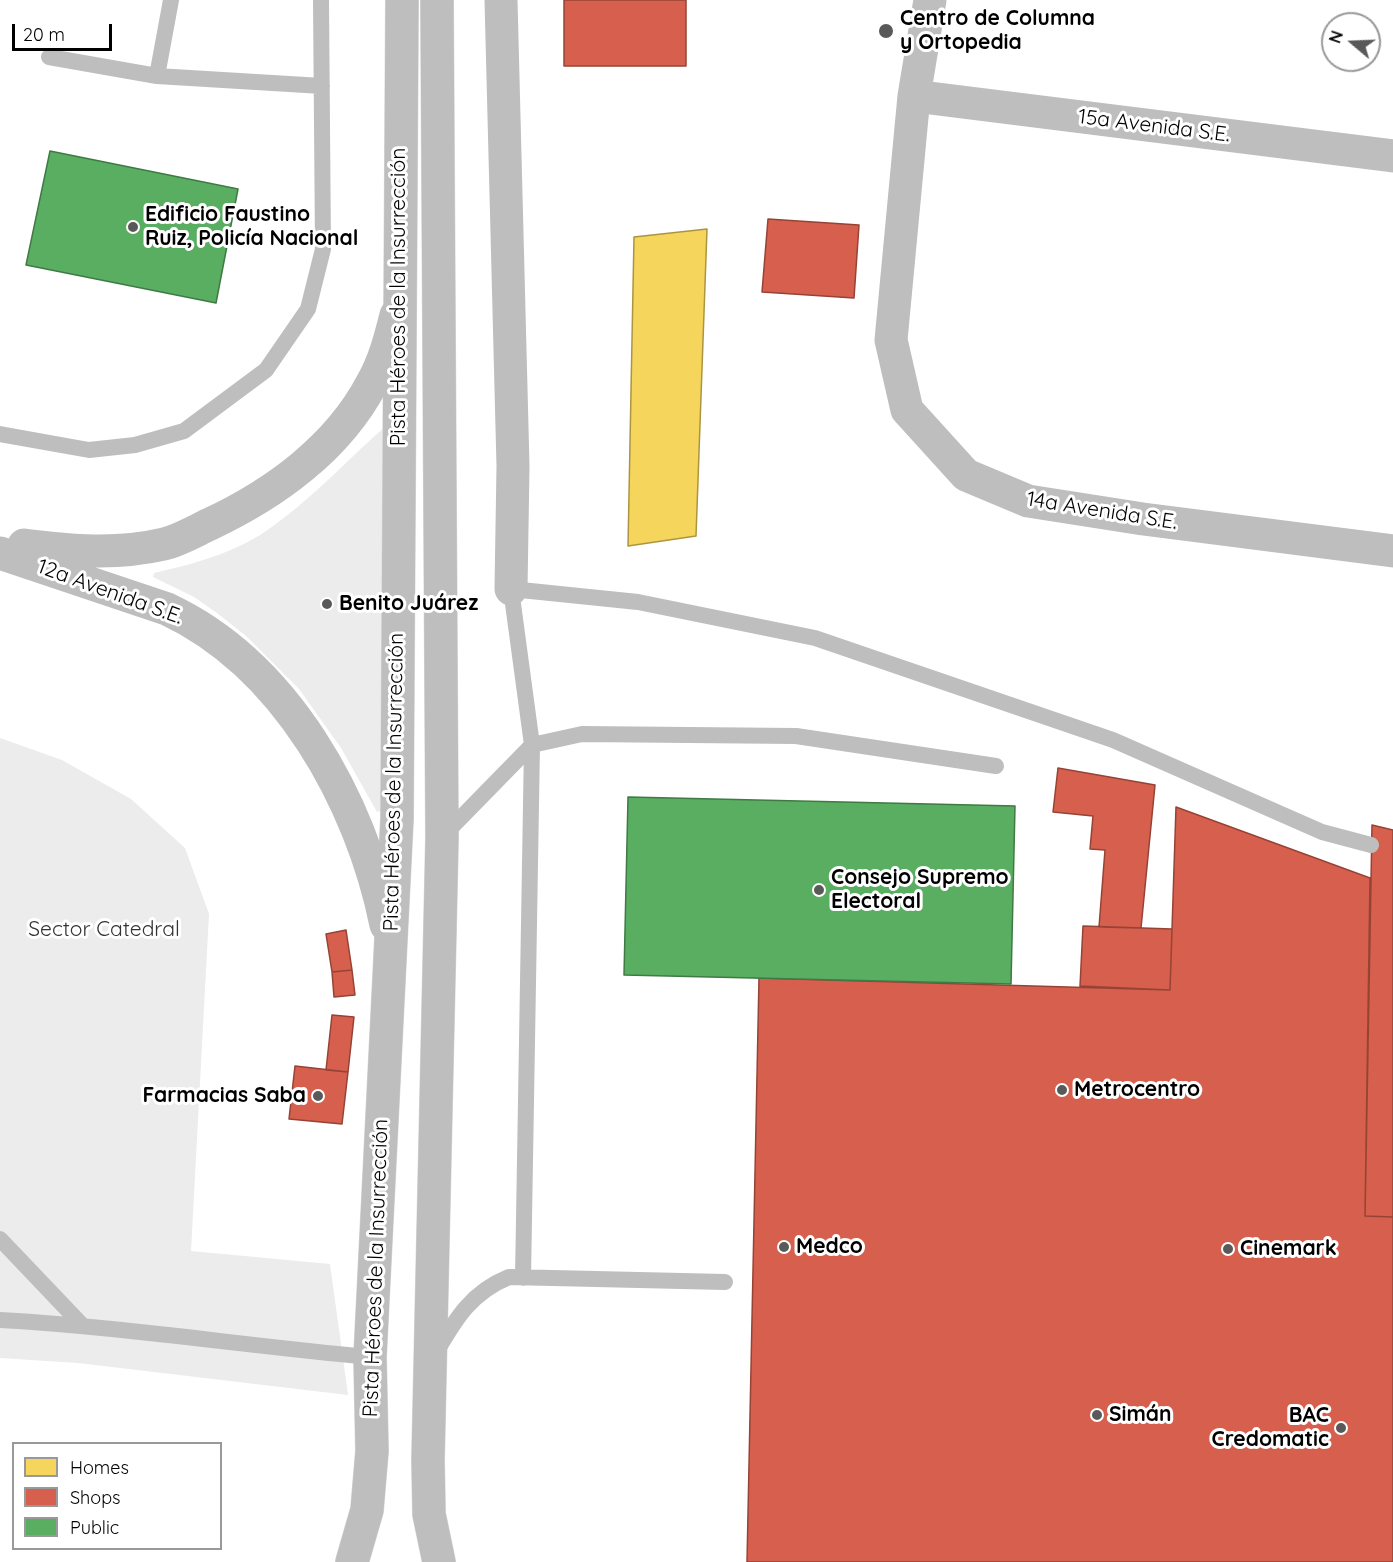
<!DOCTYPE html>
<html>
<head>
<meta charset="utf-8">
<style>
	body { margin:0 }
	#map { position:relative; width:1393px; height:1562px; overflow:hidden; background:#fff; font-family:Quicksand,sans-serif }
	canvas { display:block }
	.legend { position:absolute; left:12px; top:1442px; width:210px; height:108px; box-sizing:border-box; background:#fff; border:2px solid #999; margin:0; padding:8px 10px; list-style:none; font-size:18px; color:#000 }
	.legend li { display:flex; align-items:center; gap:12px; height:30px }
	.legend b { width:30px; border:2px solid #999 }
	.north { position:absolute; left:1321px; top:12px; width:60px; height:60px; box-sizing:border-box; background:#fff; border:2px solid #999; border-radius:50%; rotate:289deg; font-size:16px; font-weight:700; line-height:24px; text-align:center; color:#000 }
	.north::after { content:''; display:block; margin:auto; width:21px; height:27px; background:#595959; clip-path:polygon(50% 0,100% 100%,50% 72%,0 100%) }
	.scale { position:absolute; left:12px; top:24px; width:100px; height:27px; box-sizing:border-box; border:3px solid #000; border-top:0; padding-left:8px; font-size:18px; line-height:21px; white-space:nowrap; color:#000; -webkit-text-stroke:4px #fff; paint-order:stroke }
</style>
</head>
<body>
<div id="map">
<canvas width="1393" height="1562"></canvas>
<ul class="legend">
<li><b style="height:16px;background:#f6d55c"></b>Homes</li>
<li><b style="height:16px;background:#d6604d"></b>Shops</li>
<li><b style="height:16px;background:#5aae61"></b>Public</li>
</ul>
<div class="north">N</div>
<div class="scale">20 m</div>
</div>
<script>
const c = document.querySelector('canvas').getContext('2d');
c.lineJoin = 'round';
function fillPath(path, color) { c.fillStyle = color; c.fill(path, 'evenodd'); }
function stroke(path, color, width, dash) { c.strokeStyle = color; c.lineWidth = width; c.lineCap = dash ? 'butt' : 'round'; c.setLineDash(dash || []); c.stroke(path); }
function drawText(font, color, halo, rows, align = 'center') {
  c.font = font + ' Quicksand,sans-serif'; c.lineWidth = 6; c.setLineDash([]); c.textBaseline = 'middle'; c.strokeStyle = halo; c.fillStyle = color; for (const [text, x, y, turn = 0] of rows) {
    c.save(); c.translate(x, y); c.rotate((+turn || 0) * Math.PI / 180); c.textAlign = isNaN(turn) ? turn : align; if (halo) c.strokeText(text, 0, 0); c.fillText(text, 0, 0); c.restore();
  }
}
fillPath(new Path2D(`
	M 387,425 L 381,811 L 377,812 L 341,748 L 299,689 L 246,636 L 217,613 L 194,597 L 153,577 L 154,573 C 193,564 232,554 266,531 C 310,501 347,460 387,425 Z
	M 0,738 L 62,760 L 131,799 L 185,848 L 209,914 L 191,1251 L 330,1264 L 348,1395 L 78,1363 L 0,1358 Z`), '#ececec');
const homes = new Path2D(`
	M 707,229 L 696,536 L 628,546 L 634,237 Z`);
fillPath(homes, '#f6d55c');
stroke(homes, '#ac9540', 1.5);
const shops = new Path2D(`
	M 564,0 L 686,0 L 686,66 L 564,66 Z
	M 768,219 L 859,225 L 854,298 L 762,292 Z
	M 1058,768 L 1155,785 L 1141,928 L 1099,927 L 1105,850 L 1090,849 L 1093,816 L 1053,812 Z
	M 1176,807 L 1370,878 L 1365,1216 L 1393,1217 L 1393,1562 L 747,1562 L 759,978 L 1170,990 Z
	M 1372,825 L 1393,830 L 1393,1217 L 1365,1216 Z
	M 1083,926 L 1172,929 L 1170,990 L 1080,986 Z
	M 346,930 L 352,970 L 332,972 L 326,934 Z
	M 352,970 L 355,995 L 334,997 L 332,972 Z
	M 332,1015 L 354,1017 L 348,1072 L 326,1070 Z
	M 295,1066 L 348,1072 L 342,1124 L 289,1119 Z`);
fillPath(shops, '#d6604d');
stroke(shops, '#964336', 1.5);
const public = new Path2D(`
	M 50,151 L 238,189 L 216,303 L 26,265 Z
	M 628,797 L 1015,806 L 1011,984 L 624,975 Z`);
fillPath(public, '#5aae61');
stroke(public, '#3f7a44', 1.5);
const primary = new Path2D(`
	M 437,0 L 442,838 L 428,1460 L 429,1514 L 439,1562
	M 352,1562 L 367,1510 L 372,1451 L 370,1357 L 397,819 L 402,0`);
stroke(primary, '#dbdbdb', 34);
stroke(new Path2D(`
	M 49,57 L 157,76 L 322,86
	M 157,76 L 171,0
	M 0,434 L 89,450 L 135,445 L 184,431 L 266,370 L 308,309 L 323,249 L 321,0
	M 442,837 L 532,745 L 582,734 L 796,736 L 996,766
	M 0,1239 L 81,1324
	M 523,1278 L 532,745 L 511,589 L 638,602 L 815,638 L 1113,740 L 1322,832 L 1371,845
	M 0,1320 C 124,1327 247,1346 370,1357
	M 437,1351 C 456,1318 472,1292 509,1277 L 725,1282`), '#bebebe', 16);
stroke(new Path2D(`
	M 501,0 L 513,466 L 511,589
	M 930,0 L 914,96 L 891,340 L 907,410 L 966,475 L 1028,501 L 1143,519 L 1393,551
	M 914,96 L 1393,156`), '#bebebe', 33);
stroke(new Path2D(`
	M 24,545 C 71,551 117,555 164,544 C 180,540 195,531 210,524 C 274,494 338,448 372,383 C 384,362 390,339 396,315
	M 0,553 L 167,609 C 286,665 361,801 386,925`), '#bebebe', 33);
stroke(primary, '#bebebe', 33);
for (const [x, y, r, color] of [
	[886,31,8,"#595959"],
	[133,227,6,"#595959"],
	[327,604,6,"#595959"],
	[819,890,6,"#595959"],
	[1062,1090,6,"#595959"],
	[318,1096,6,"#595959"],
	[784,1247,6,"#595959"],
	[1228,1249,6,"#595959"],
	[1097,1415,6,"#595959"],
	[1341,1428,6,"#595959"]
]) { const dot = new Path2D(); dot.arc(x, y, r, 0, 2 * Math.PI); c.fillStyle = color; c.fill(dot); stroke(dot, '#fff', 2); }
drawText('bold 21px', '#000', '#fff', [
	["Centro de Columna",900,19],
	["y Ortopedia",900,43],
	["Edificio Faustino",145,215],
	["Ruiz, Policía Nacional",145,239],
	["Benito Juárez",339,604],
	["Consejo Supremo",831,878],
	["Electoral",831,902],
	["Metrocentro",1074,1090],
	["Farmacias Saba",306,1096,"right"],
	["Medco",796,1247],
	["Cinemark",1240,1249],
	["Simán",1109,1415],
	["BAC",1329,1416,"right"],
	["Credomatic",1329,1440,"right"]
], 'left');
drawText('21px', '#000', '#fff', [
	["15a Avenida S.E.",1154,126,7],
	["Pista Héroes de la Insurrección",399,297,-90],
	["14a Avenida S.E.",1102,511,9],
	["12a Avenida S.E.",110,592,20],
	["Pista Héroes de la Insurrección",394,782,-89],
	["Pista Héroes de la Insurrección",376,1268,-88]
]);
drawText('21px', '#333', '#fff', [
	["Sector Catedral",104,930]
]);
</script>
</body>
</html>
